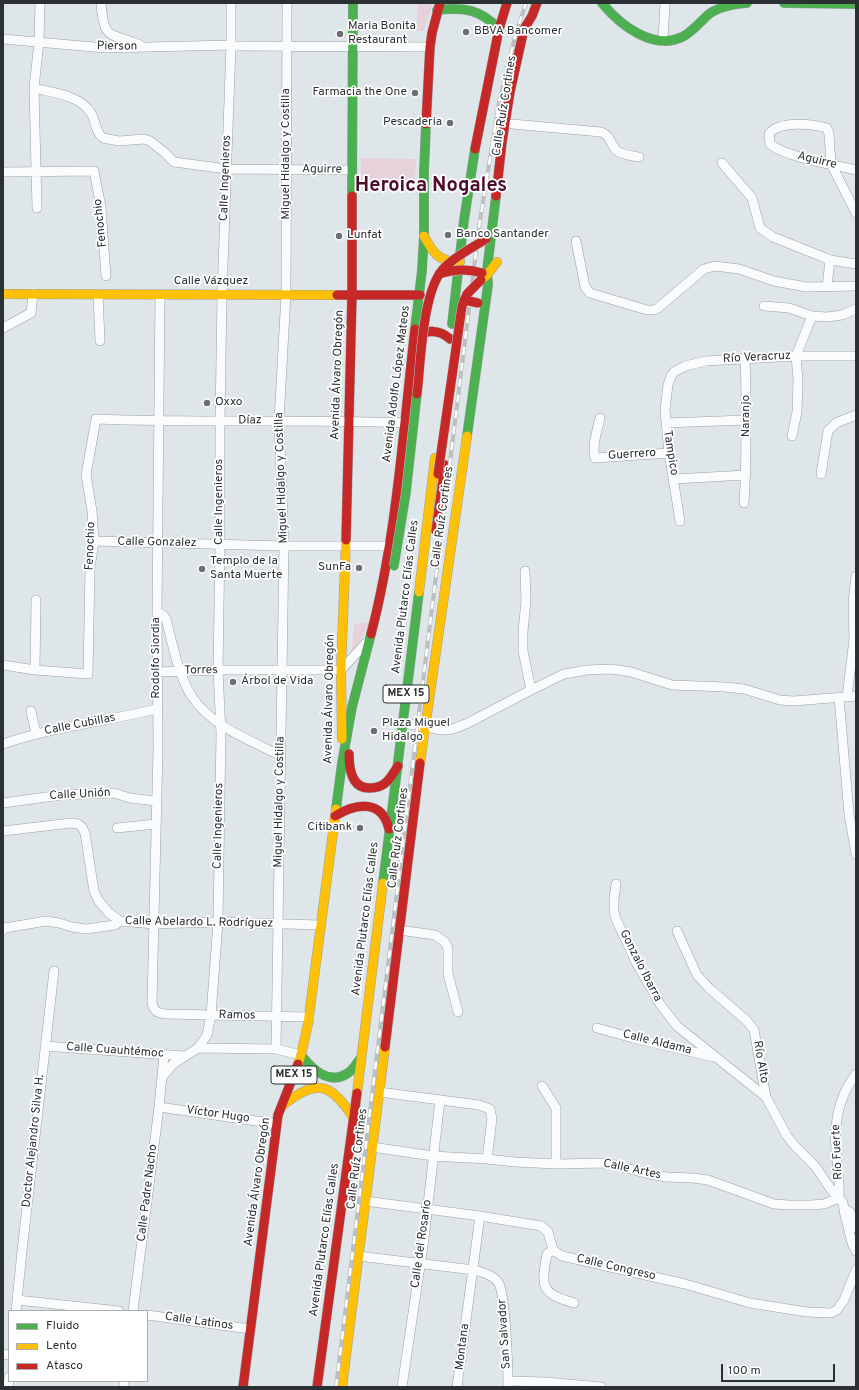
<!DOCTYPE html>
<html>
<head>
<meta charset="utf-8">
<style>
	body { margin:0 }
	#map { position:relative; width:859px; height:1390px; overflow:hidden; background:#dfe6ea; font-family:Overpass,sans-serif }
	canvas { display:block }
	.frame { position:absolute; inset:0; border:4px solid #2b3033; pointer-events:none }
	.legend { position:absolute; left:8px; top:1310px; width:140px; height:72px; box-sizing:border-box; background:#fff; border:1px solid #aaacad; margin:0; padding:5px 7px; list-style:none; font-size:12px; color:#2b3033 }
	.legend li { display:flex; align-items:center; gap:8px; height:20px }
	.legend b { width:20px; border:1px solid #aaacad }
	.scale { position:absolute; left:721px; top:1364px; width:114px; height:18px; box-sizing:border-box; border:2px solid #2b3033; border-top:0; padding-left:5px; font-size:12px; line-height:14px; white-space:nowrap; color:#2b3033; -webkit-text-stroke:3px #fff; paint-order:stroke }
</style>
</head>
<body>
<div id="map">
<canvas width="859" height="1390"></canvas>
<div class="frame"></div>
<ul class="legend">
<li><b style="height:5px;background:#4caf50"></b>Fluido</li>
<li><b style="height:5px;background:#ffc107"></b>Lento</li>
<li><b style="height:5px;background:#c62828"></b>Atasco</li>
</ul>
<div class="scale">100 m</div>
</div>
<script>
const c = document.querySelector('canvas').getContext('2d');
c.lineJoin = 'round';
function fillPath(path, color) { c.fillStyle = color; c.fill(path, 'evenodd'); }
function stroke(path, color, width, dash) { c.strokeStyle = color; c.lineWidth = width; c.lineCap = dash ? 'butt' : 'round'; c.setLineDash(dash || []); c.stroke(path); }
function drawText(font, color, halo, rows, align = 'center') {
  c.font = font + ' Overpass,sans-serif'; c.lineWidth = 3.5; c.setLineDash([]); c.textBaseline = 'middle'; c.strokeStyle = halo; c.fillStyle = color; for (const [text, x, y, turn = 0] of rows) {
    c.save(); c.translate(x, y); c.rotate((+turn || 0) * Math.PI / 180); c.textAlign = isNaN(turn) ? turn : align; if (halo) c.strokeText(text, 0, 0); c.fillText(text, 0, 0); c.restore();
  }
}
fillPath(new Path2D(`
	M 418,3 L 433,3 L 424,31 L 416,31 Z
	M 361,158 L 416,159 L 415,184 L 361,183 Z
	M 370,622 L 351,659 L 354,624 Z`), '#e5d2db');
const street = new Path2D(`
	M 101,3 C 104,41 109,32 140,45
	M 3,39 L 105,48 L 231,45
	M 663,41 L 665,3
	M 237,46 L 430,47
	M 34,88 C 53,93 80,95 91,113 C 96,121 95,132 103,138 L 119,141 L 144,139 L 150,141 L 165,153 L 174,162 L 227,169 L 351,170
	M 512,124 L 601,132 C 610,135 611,144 616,150 C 621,155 632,156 639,157
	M 722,163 L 752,198 L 760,228 L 773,237 L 818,255 L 830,260 L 856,264
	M 856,170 C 835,165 785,157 770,144 L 769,134 C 779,120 813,124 827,128 L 829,134 L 831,164 L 856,213
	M 3,172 L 94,171 L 101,207 L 106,276
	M 37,208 L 34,88 L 39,42 L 40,3
	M 576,241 L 585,287 L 590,293 L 647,310 L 654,310 L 658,308 L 704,269 L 715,266 L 739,269 L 774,281 L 806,287 L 856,286
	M 827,287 L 830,260
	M 98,294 L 100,341
	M 160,295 L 157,612 L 158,748 L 152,1003 C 154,1011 157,1013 165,1014 L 309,1017
	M 764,306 L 789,308 L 812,316 L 827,317 L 842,315 L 856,309
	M 3,328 L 31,313 L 33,294
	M 600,418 C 597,432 592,444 595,458 L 669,453
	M 666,423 L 746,420
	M 792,436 L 797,412 L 798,380 L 796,356 L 812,316
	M 821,474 L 828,431 L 836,423 L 856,415
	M 674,479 L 746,475
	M 744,503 C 746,475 746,447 746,419 C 746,399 746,379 745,358
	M 680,521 L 669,453 L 665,410 L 668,385 L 671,376 L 674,372 L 685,366 L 706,361 L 796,356 L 856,356
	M 94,541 L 284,546 L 389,546
	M 525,571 L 526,600 L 523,632 L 523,651 L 531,690
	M 157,612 L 164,616 L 166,619 C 172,641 178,675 191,695 C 210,726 250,740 281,756
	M 3,665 L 35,670 L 88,674 L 90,568 L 94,541 L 92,511 L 86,475 L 96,419 C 199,423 302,419 405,423
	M 35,670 L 36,600
	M 157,672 L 218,670 L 341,670 L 366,643
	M 839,697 L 849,814 L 856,854
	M 847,697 L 854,639 L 853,603 L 856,576
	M 31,711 L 36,734
	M 403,723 L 442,730 L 453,729 L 468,723 L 531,690 L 564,674 L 587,670 L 611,669 L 631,672 L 672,685 L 725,687 L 744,689 L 780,700 L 794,701 L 856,696
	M 3,744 C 53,727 106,721 157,709
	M 3,803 L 61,795 L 114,793 L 130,798 L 156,801
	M 117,828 L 156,824
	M 3,831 L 71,823 L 78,824 L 82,827 L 85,833 L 94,891 L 98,900 L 109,913 L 120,921 L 154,924 L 218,922 L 320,925
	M 616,884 L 614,899 L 614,912 L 616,919 L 636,962 L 660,1004 L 677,1026 L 766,1097
	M 3,930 L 5,928 L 46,921 L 59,923 L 72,927 L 86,929 L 115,925 L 120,921
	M 399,930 L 435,935 L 445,942 L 448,948 L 448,974 L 458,1012
	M 597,1028 L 633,1038 L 714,1057
	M 45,1046 L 184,1056
	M 198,1048 L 276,1049 L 301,1055
	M 276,1049 L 284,546 L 279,421 L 286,294 L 287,3
	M 856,1074 C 836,1100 833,1129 837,1161 C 838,1174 840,1185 839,1198 L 843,1203 L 844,1209 L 850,1212 L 856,1228
	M 163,1076 L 173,1064 L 198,1048 L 207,1035 L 211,1015 L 218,922 L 221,733 L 218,670 L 220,544 L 220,422 L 222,294 L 231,45 L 231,3
	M 542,1086 L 556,1108 L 556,1164
	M 379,1092 L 479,1105 L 490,1109 L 492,1119 L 487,1159
	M 159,1107 L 277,1124
	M 372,1147 L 433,1156 L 487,1159 L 515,1162 L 556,1164 L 607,1163 L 649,1174 L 666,1177 L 693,1178 L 708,1180 L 774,1204 L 789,1205 L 811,1205 L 824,1204 L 839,1198 L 832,1191 L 815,1166 L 795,1146 L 787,1136 L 766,1097 L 754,1030 L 747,1021 L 709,988 L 697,975 L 677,931
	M 365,1201 L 480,1216 L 541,1226 L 548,1232 L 553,1250 L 562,1256 L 685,1284 L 750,1303 L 807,1312 L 831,1313 L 837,1310 L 844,1300 L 856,1270
	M 844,1211 L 852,1243 L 856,1251
	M 553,1250 L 547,1254 C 541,1287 540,1293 574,1303
	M 358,1256 L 474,1270 C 482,1272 493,1275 498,1282 C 506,1293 508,1370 508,1387
	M 17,1300 L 119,1311
	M 16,1311 L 22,1251 L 54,971
	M 133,1311 L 159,1107 L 164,1055
	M 147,1315 L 250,1329
	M 3,1354 L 9,1355
	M 508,1381 L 545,1382 L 601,1387
	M 8,1387 L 9,1377
	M 124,1387 L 124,1381
	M 402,1387 L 424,1239 L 440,1100
	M 457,1387 L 480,1216`);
const fast = new Path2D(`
	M 602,3 C 620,25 654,52 684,36 C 694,30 701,21 709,14 C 720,6 734,4 747,3
	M 784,3 L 856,4
	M 437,10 C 464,7 480,9 499,29
	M 352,196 L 353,3
	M 452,324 L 464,220 L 475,149
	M 415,329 L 422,270 L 424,236 L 424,172 L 426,124
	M 467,436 L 488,285 L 487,270 L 496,196
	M 336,809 L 342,763 L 352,707 L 371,634
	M 383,883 L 419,592
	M 301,1055 C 312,1069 329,1086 348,1073 C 353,1070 356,1064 360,1059`);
const slow = new Path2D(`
	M 424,236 C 433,253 439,262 460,262
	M 481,280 L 487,275 L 497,262
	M 3,294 L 337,295
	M 419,592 L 435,458
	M 342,739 L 341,670 L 346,540
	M 420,763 L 467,436
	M 298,1064 L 301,1055 L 308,1024 L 336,809
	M 357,1093 L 383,883
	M 282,1106 C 316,1078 331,1082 354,1119
	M 342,1387 L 385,1047`);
const jam = new Path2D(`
	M 426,124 L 430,47 L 432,33 L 440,3
	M 475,149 L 499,29 L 507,3
	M 496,196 L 502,142 L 510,92 L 524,29 L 532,16 L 537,3
	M 337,295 L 420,295
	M 415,338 C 427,329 439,329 450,339
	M 436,531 L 445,465
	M 346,540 L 352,295 L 352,196
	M 371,634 C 397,535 403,431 415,329
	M 349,754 C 349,768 351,788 369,788 C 374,788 380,787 384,784 C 390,780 394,772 398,766
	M 335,816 C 356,803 382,799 389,829
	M 385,1047 L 420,763
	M 243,1387 L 278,1115 L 298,1064
	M 317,1387 L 357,1093`);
stroke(street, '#9aa0a2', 10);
stroke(fast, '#9aa0a2', 10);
stroke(slow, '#9aa0a2', 10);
stroke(jam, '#9aa0a2', 10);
stroke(street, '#fafbfc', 9);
stroke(fast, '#4caf50', 9);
stroke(slow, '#ffc107', 9);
stroke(jam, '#c62828', 9);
const rail = new Path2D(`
	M 336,1387 L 479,227 L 499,102 L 516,33 L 526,3`);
stroke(rail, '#bcbebf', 4);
stroke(rail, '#fff', 2.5, [8]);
const fastBridge = new Path2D(`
	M 394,566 L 406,493 L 417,394`);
const jamBridge = new Path2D(`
	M 439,274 C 454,269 467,268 482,273
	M 464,300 L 478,303
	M 417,394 C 421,362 422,293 443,269 C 455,256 472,248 486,239
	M 438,474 L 462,306 L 467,294 L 481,280`);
stroke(fastBridge, '#bec1c3', 10, []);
stroke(jamBridge, '#bec1c3', 10, []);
stroke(fastBridge, '#4caf50', 9);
stroke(jamBridge, '#c62828', 9);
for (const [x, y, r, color] of [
	[466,32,4,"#6a7073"],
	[340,34,4,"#6a7073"],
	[415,93,4,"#6a7073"],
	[450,123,4,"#6a7073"],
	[448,235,4,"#6a7073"],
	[339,236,4,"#6a7073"],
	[207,403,4,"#6a7073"],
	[359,568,4,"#6a7073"],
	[202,569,4,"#6a7073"],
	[233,682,4,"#6a7073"],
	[374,731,4,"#6a7073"],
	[360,828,4,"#6a7073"]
]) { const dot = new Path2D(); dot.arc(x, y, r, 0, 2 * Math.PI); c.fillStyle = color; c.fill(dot); stroke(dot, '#fff', 1.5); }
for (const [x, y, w] of [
	[406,694,46],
	[294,1075,46]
]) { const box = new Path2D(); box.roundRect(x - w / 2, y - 9, w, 18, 3); c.fillStyle = '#fff'; c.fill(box); stroke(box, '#2b3033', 1); }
drawText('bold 11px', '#2b3033', null, [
	["MEX 15",406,694],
	["MEX 15",294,1075]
]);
drawText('12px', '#2b3033', '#fff', [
	["Maria Bonita",348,27],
	["Restaurant",348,41],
	["BBVA Bancomer",474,32],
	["Farmacia the One",407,93,"right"],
	["Pescaderia",442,123,"right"],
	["Banco Santander",456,235],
	["Lunfat",347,236],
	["Oxxo",215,403],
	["Templo de la",210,562],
	["Santa Muerte",210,576],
	["SunFa",351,568,"right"],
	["Árbol de Vida",241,682],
	["Plaza Miguel",382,724],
	["Hidalgo",382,738],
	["Citibank",352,828,"right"]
], 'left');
drawText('12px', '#2b3033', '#fff', [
	["Pierson",117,47,1],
	["Calle Ruíz Cortines",505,106,-81],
	["Miguel Hidalgo y Costilla",287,154,-90],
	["Aguirre",817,161,14],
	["Aguirre",322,170,1],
	["Calle Ingenieros",226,178,-88],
	["Fenochio",101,223,-96],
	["Calle Vázquez",211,282],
	["Río Veracruz",757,358,-3],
	["Avenida Álvaro Obregón",338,375,-88],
	["Avenida Adolfo López Mateos",397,384,-83],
	["Naranjo",747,416,-90],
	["Díaz",250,421,-1],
	["Tampico",670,453,81],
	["Guerrero",632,455,-4],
	["Miguel Hidalgo y Costilla",282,478,-92],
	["Calle Ingenieros",220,502,-90],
	["Calle Ruíz Cortines",443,517,-82],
	["Calle Gonzalez",157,543,1],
	["Fenochio",91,546,-88],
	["Avenida Plutarco Elías Calles",406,597,-83],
	["Rodolfo Siordia",157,658,-90],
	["Torres",201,671,-1],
	["Avenida Álvaro Obregón",330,699,-89],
	["Calle Cubillas",80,725,-11],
	["Calle Unión",80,795,-3],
	["Miguel Hidalgo y Costilla",280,802,-89],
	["Calle Ingenieros",219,826,-89],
	["Calle Ruíz Cortines",399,838,-83],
	["Avenida Plutarco Elías Calles",366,919,-83],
	["Calle Abelardo L. Rodríguez",199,923,1],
	["Gonzalo Ibarra",640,966,63],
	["Ramos",237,1016,1],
	["Calle Aldama",657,1043,14],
	["Calle Cuauhtémoc",115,1051,4],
	["Río Alto",760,1062,80],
	["Víctor Hugo",218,1115,8],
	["Doctor Alejandro Silva H.",34,1141,-84],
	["Río Fuerte",838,1152,-93],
	["Calle Ruíz Cortines",358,1159,-83],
	["Calle Artes",632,1170,12],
	["Avenida Álvaro Obregón",258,1182,-82],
	["Calle Padre Nacho",148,1193,-83],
	["Avenida Plutarco Elías Calles",325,1240,-82],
	["Calle del Rosario",422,1244,-82],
	["Calle Congreso",616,1268,13],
	["Calle Latinos",199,1322,8],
	["San Salvador",505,1334,-94],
	["Montana",463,1347,-83]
]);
drawText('bold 20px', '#4e0c2b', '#fff', [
	["Heroica Nogales",431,187]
]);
</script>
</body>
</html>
